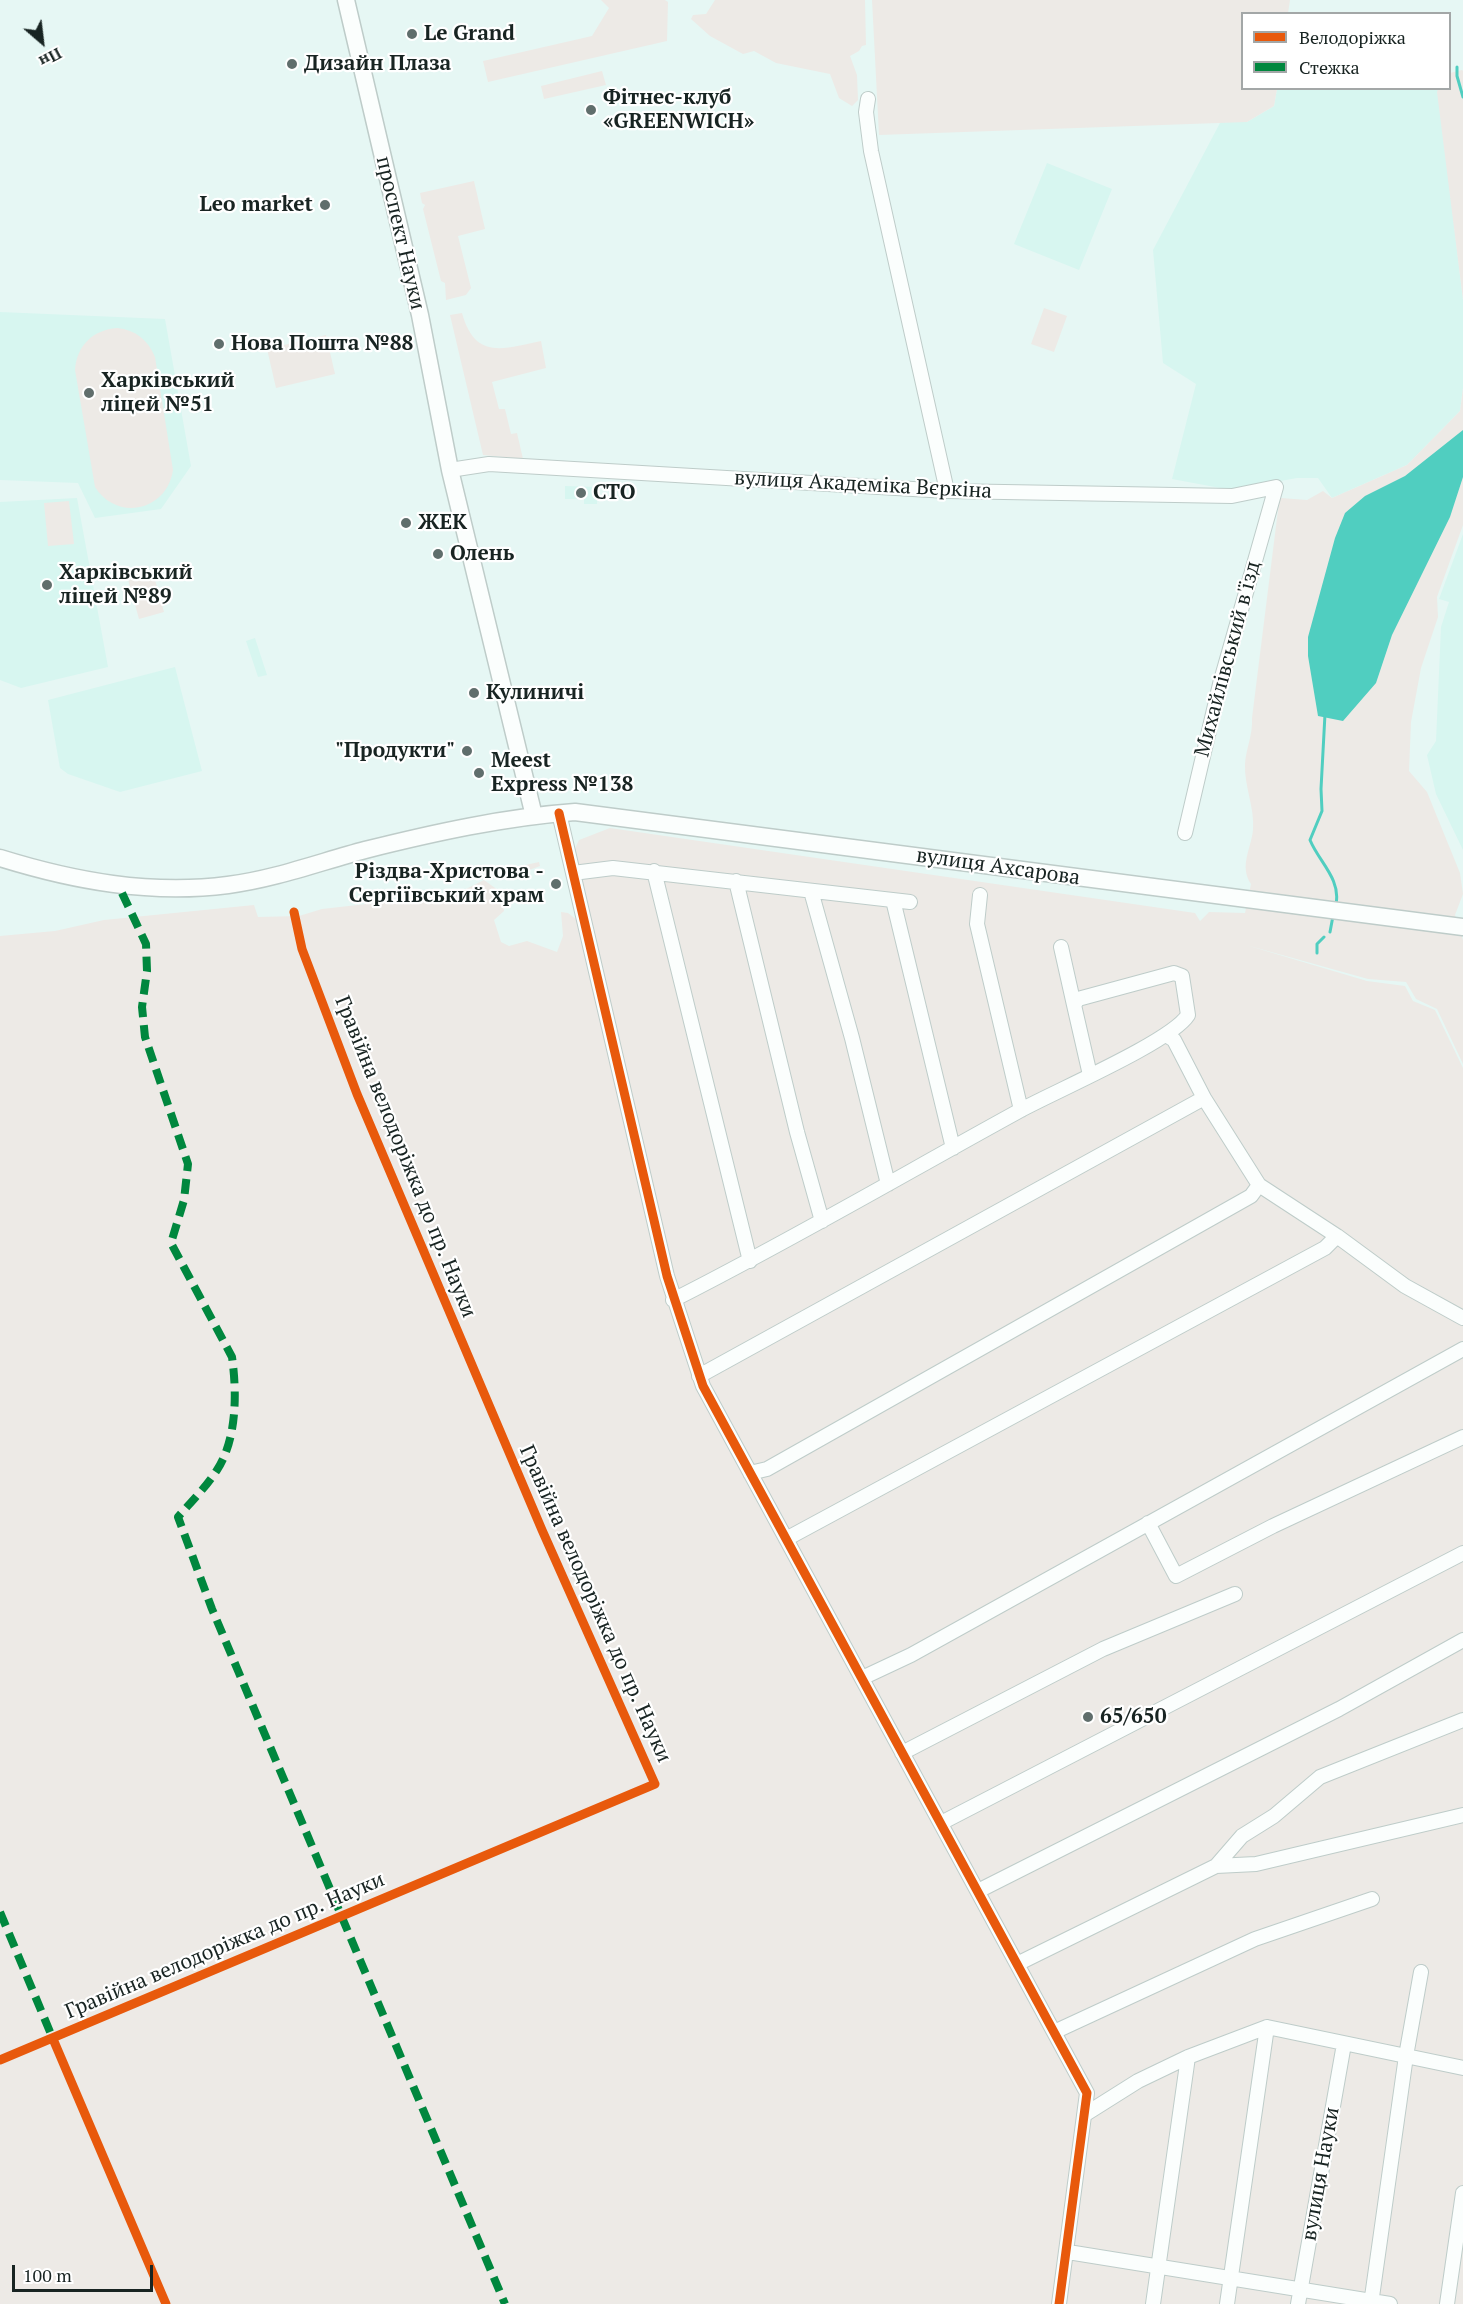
<!DOCTYPE html>
<html>
<head>
<meta charset="utf-8">
<style>
	body { margin:0 }
	#map { position:relative; width:1463px; height:2304px; overflow:hidden; background:#e6f7f4; font-family:"PT Serif",serif }
	canvas { display:block }
	.legend { position:absolute; left:1241px; top:12px; width:210px; height:78px; box-sizing:border-box; background:#fff; border:2px solid #a3a7a7; margin:0; padding:8px 10px; list-style:none; font-size:18px; color:#182422 }
	.legend li { display:flex; align-items:center; gap:12px; height:30px }
	.legend b { width:30px; border:2px solid #a3a7a7 }
	.north { position:absolute; left:12px; top:12px; width:60px; height:60px; -webkit-text-stroke:4px #fff; paint-order:stroke; rotate:152deg; font-size:16px; font-weight:700; line-height:24px; text-align:center; color:#182422 }
	.north::after { content:''; display:block; margin:auto; width:21px; height:27px; background:#182422; clip-path:polygon(50% 0,100% 100%,50% 72%,0 100%) }
	.scale { position:absolute; left:12px; top:2265px; width:141px; height:27px; box-sizing:border-box; border:3px solid #182422; border-top:0; padding-left:8px; font-size:18px; line-height:21px; white-space:nowrap; color:#182422; -webkit-text-stroke:4px #fff; paint-order:stroke }
</style>
</head>
<body>
<div id="map">
<canvas width="1463" height="2304"></canvas>
<ul class="legend">
<li><b style="height:8px;background:#e8590c"></b>Велодоріжка</li>
<li><b style="height:8px;background:#00873e"></b>Стежка</li>
</ul>
<div class="north">Пн</div>
<div class="scale">100 m</div>
</div>
<script>
const c = document.querySelector('canvas').getContext('2d');
c.lineJoin = 'round';
function fillPath(path, color) { c.fillStyle = color; c.fill(path, 'evenodd'); }
function stroke(path, color, width, dash) { c.strokeStyle = color; c.lineWidth = width; c.lineCap = dash ? 'butt' : 'round'; c.setLineDash(dash || []); c.stroke(path); }
function drawText(font, color, halo, rows, align = 'center') {
  c.font = font + ' "PT Serif",serif'; c.lineWidth = 4.5; c.setLineDash([]); c.textBaseline = 'middle'; c.strokeStyle = halo; c.fillStyle = color; for (const [text, x, y, turn = 0] of rows) {
    c.save(); c.translate(x, y); c.rotate((+turn || 0) * Math.PI / 180); c.textAlign = isNaN(turn) ? turn : align; if (halo) c.strokeText(text, 0, 0); c.fillText(text, 0, 0); c.restore();
  }
}
fillPath(new Path2D(`
	M 1277,89 L 1438,89 L 1463,300 L 1463,388 L 1460,411 L 1407,465 L 1332,498 L 1318,478 L 1297,478 L 1231,490 L 1172,479 L 1196,384 L 1163,363 L 1153,250 L 1221,121 L 1247,122 L 1274,106 Z
	M 1047,163 L 1112,189 L 1079,270 L 1014,244 Z
	M 0,312 L 165,319 L 191,466 L 161,509 L 95,518 L 78,483 L 0,480 Z
	M 565,486 L 598,487 L 597,504 L 584,504 L 584,499 L 565,499 Z
	M 77,498 L 108,667 L 21,688 L 0,680 L 0,502 Z
	M 1463,534 L 1463,850 L 1436,794 L 1427,755 L 1436,741 L 1441,627 L 1449,602 L 1439,599 Z
	M 255,638 L 267,675 L 258,677 L 246,641 Z
	M 175,667 L 202,771 L 120,792 L 68,774 L 60,768 L 48,700 Z`), '#d7f6f0');
fillPath(new Path2D(`
	M 601,0 L 665,0 L 668,2 L 667,41 L 488,82 L 483,61 L 592,36 L 609,8 Z
	M 715,0 L 865,0 L 866,45 L 862,46 L 859,51 L 850,56 L 857,75 L 858,100 L 852,106 L 839,98 L 830,74 L 776,63 L 754,51 L 743,54 L 710,36 L 691,19 L 693,15 L 706,14 Z
	M 872,0 L 1290,0 L 1288,13 L 1242,14 L 1242,88 L 1277,89 L 1274,106 L 1247,122 L 879,135 Z
	M 1462,70 L 1463,71 L 1463,300 L 1437,92 L 1438,89 L 1450,88 L 1450,73 Z
	M 602,71 L 606,85 L 544,99 L 541,86 Z
	M 474,181 L 485,229 L 458,236 L 471,288 L 466,295 L 446,300 L 445,283 L 441,281 L 423,209 L 425,205 L 422,203 L 420,193 Z
	M 1044,308 L 1067,316 L 1054,352 L 1031,344 Z
	M 462,313 C 475,360 503,349 541,341 L 546,368 L 492,382 L 499,409 L 505,409 L 511,434 L 517,433 L 523,459 L 483,455 L 450,315 Z
	M 117,328 C 136,330 148,340 155,357 L 173,470 C 167,511 117,522 95,487 L 75,370 C 77,345 93,330 117,328 Z
	M 326,335 L 335,374 L 276,388 L 267,349 Z
	M 1463,388 L 1463,525 L 1437,597 L 1438,617 L 1421,668 L 1411,722 L 1409,771 L 1427,792 L 1460,873 L 1463,894 L 1455,915 L 1463,940 L 1463,1064 L 1437,1009 L 1416,999 L 1406,982 L 1368,979 L 1246,945 L 1367,981 L 1405,986 L 1413,1001 L 1435,1010 L 1463,1068 L 1463,2304 L 0,2304 L 0,936 L 55,931 L 104,920 L 254,905 L 258,917 L 299,916 L 322,909 L 456,894 L 484,880 L 502,893 L 504,911 L 494,920 L 501,942 L 509,946 L 527,941 L 557,952 L 563,936 L 561,912 L 568,913 L 577,920 L 584,916 L 573,853 L 579,840 L 610,828 L 1195,913 L 1200,921 L 1209,912 L 1245,913 L 1251,884 C 1239,866 1251,849 1253,830 C 1255,808 1244,786 1245,764 C 1246,748 1253,735 1252,718 L 1279,502 L 1281,498 L 1307,500 L 1323,491 L 1332,498 L 1407,465 L 1460,411 Z
	M 69,501 L 74,544 L 48,546 L 44,503 Z
	M 152,569 L 164,612 L 139,619 L 127,576 Z
	M 539,862 L 540,866 L 508,878 L 507,869 Z`), '#edeae6');
fillPath(new Path2D(`
	M 1463,430 L 1463,477 L 1450,517 L 1392,635 L 1376,683 L 1343,721 L 1318,716 L 1308,656 L 1308,637 L 1335,538 L 1345,513 L 1365,496 L 1405,476 Z`), '#50cec0');
stroke(new Path2D(`
	M 1457,67 L 1457,76 L 1463,97
	M 1325,714 L 1321,789 L 1322,811 L 1310,840 C 1319,862 1341,879 1336,904
	M 1330,932 L 1333,916
	M 1317,953 L 1317,944 L 1324,937`), '#50cec0', 3);
const minor = new Path2D(`
	M 868,99 L 866,112 L 871,151 L 947,491
	M 450,470 L 489,464 L 947,491 L 1232,496 L 1276,487 L 1220,684 L 1185,833
	M 559,813 L 667,1276 L 703,1386 L 1087,2093 L 1059,2304
	M 654,871 L 750,1261
	M 573,873 L 613,868 L 910,902
	M 736,881 L 797,1132 L 822,1221
	M 811,891 L 852,1038 L 888,1184
	M 980,895 L 977,924 L 1021,1110
	M 893,900 L 953,1148
	M 1061,947 L 1074,1005
	M 1166,1035 L 1174,1040 L 1204,1098 L 1259,1185 L 1337,1236 L 1405,1286 L 1463,1318
	M 673,1300 C 790,1241 904,1174 1019,1111 C 1053,1092 1171,1042 1188,1015 L 1182,976 L 1174,973 L 1078,999 L 1074,1005 L 1090,1075
	M 699,1376 L 1204,1098
	M 750,1473 L 767,1469 L 1251,1196 L 1259,1185
	M 1148,1523 L 1176,1576 L 1273,1526 L 1463,1437
	M 786,1539 L 1325,1248 L 1337,1236
	M 862,1678 L 911,1655 L 1463,1349
	M 902,1753 L 1103,1649 L 1235,1594
	M 941,1823 L 1463,1553
	M 1216,1866 L 1256,1864 L 1463,1815
	M 978,1891 L 1339,1709 L 1463,1640
	M 1017,1964 L 1216,1866 L 1242,1836 L 1274,1816 L 1320,1777 L 1463,1720
	M 1054,2032 L 1255,1939 L 1372,1899
	M 1084,2115 L 1138,2081 L 1188,2057 L 1267,2027 L 1463,2068
	M 1068,2252 L 1390,2304
	M 1153,2304 L 1188,2057
	M 1227,2304 L 1267,2027
	M 1298,2304 L 1344,2044
	M 1371,2304 L 1406,2056 L 1421,1972
	M 1447,2304 L 1463,2193`);
const major = new Path2D(`
	M 346,0 L 420,315 L 450,470 L 534,816
	M 0,858 C 74,881 150,895 228,885 C 275,879 320,862 365,850 C 433,833 505,817 575,812 L 1463,927`);
stroke(minor, '#beccc9', 16);
stroke(major, '#beccc9', 19);
stroke(minor, '#fbfefd', 14);
stroke(major, '#fbfefd', 16);
stroke(new Path2D(`
	M 122,893 L 146,944 L 147,971 L 142,1007 L 145,1037 L 188,1164 L 184,1200 L 171,1243 L 232,1357 C 237,1393 237,1439 217,1470 C 206,1487 191,1502 178,1517 L 212,1609 L 505,2304
	M 0,1912 L 53,2039`), '#00873e', 8, [15, 8]);
stroke(new Path2D(`
	M 559,813 L 667,1276 L 703,1386 L 1087,2093 L 1059,2304
	M 53,2039 L 166,2304
	M 0,2060 L 655,1784 L 542,1530 L 357,1094 L 302,949 L 294,912`), '#e8590c', 9);
for (const [x, y, r, color] of [
	[412,34,6,"#606e6c"],
	[292,64,6,"#606e6c"],
	[591,110,6,"#606e6c"],
	[325,205,6,"#606e6c"],
	[219,344,6,"#606e6c"],
	[89,393,6,"#606e6c"],
	[581,493,6,"#606e6c"],
	[406,523,6,"#606e6c"],
	[438,554,6,"#606e6c"],
	[47,585,6,"#606e6c"],
	[474,693,6,"#606e6c"],
	[467,751,6,"#606e6c"],
	[479,773,6,"#606e6c"],
	[556,884,6,"#606e6c"],
	[1088,1717,6,"#606e6c"]
]) { const dot = new Path2D(); dot.arc(x, y, r, 0, 2 * Math.PI); c.fillStyle = color; c.fill(dot); stroke(dot, '#fff', 2); }
drawText('bold 21px', '#182422', '#fff', [
	["Le Grand",424,34],
	["Дизайн Плаза",304,64],
	["Фітнес-клуб",603,98],
	["«GREENWICH»",603,122],
	["Leo market",313,205,"right"],
	["Нова Пошта №88",231,344],
	["Харківський",101,381],
	["ліцей №51",101,405],
	["СТО",593,493],
	["ЖЕК",418,523],
	["Олень",450,554],
	["Харківський",59,573],
	["ліцей №89",59,597],
	["Кулиничі",486,693],
	["\"Продукти\"",455,751,"right"],
	["Meest",491,761],
	["Express №138",491,785],
	["Різдва-Христова -",544,872,"right"],
	["Сергіївський храм",544,896,"right"],
	["65/650",1100,1717]
], 'left');
drawText('21px', '#182422', '#fff', [
	["проспект Науки",400,233,77],
	["вулиця Академіка Вєркіна",863,485,3],
	["Михайлівський в'їзд",1228,659,-75],
	["вулиця Ахсарова",998,867,8],
	["Гравійна велодоріжка до пр. Науки",405,1157,68],
	["Гравійна велодоріжка до пр. Науки",595,1604,66],
	["Гравійна велодоріжка до пр. Науки",225,1946,-23],
	["вулиця Науки",1321,2174,-80]
]);
</script>
</body>
</html>
